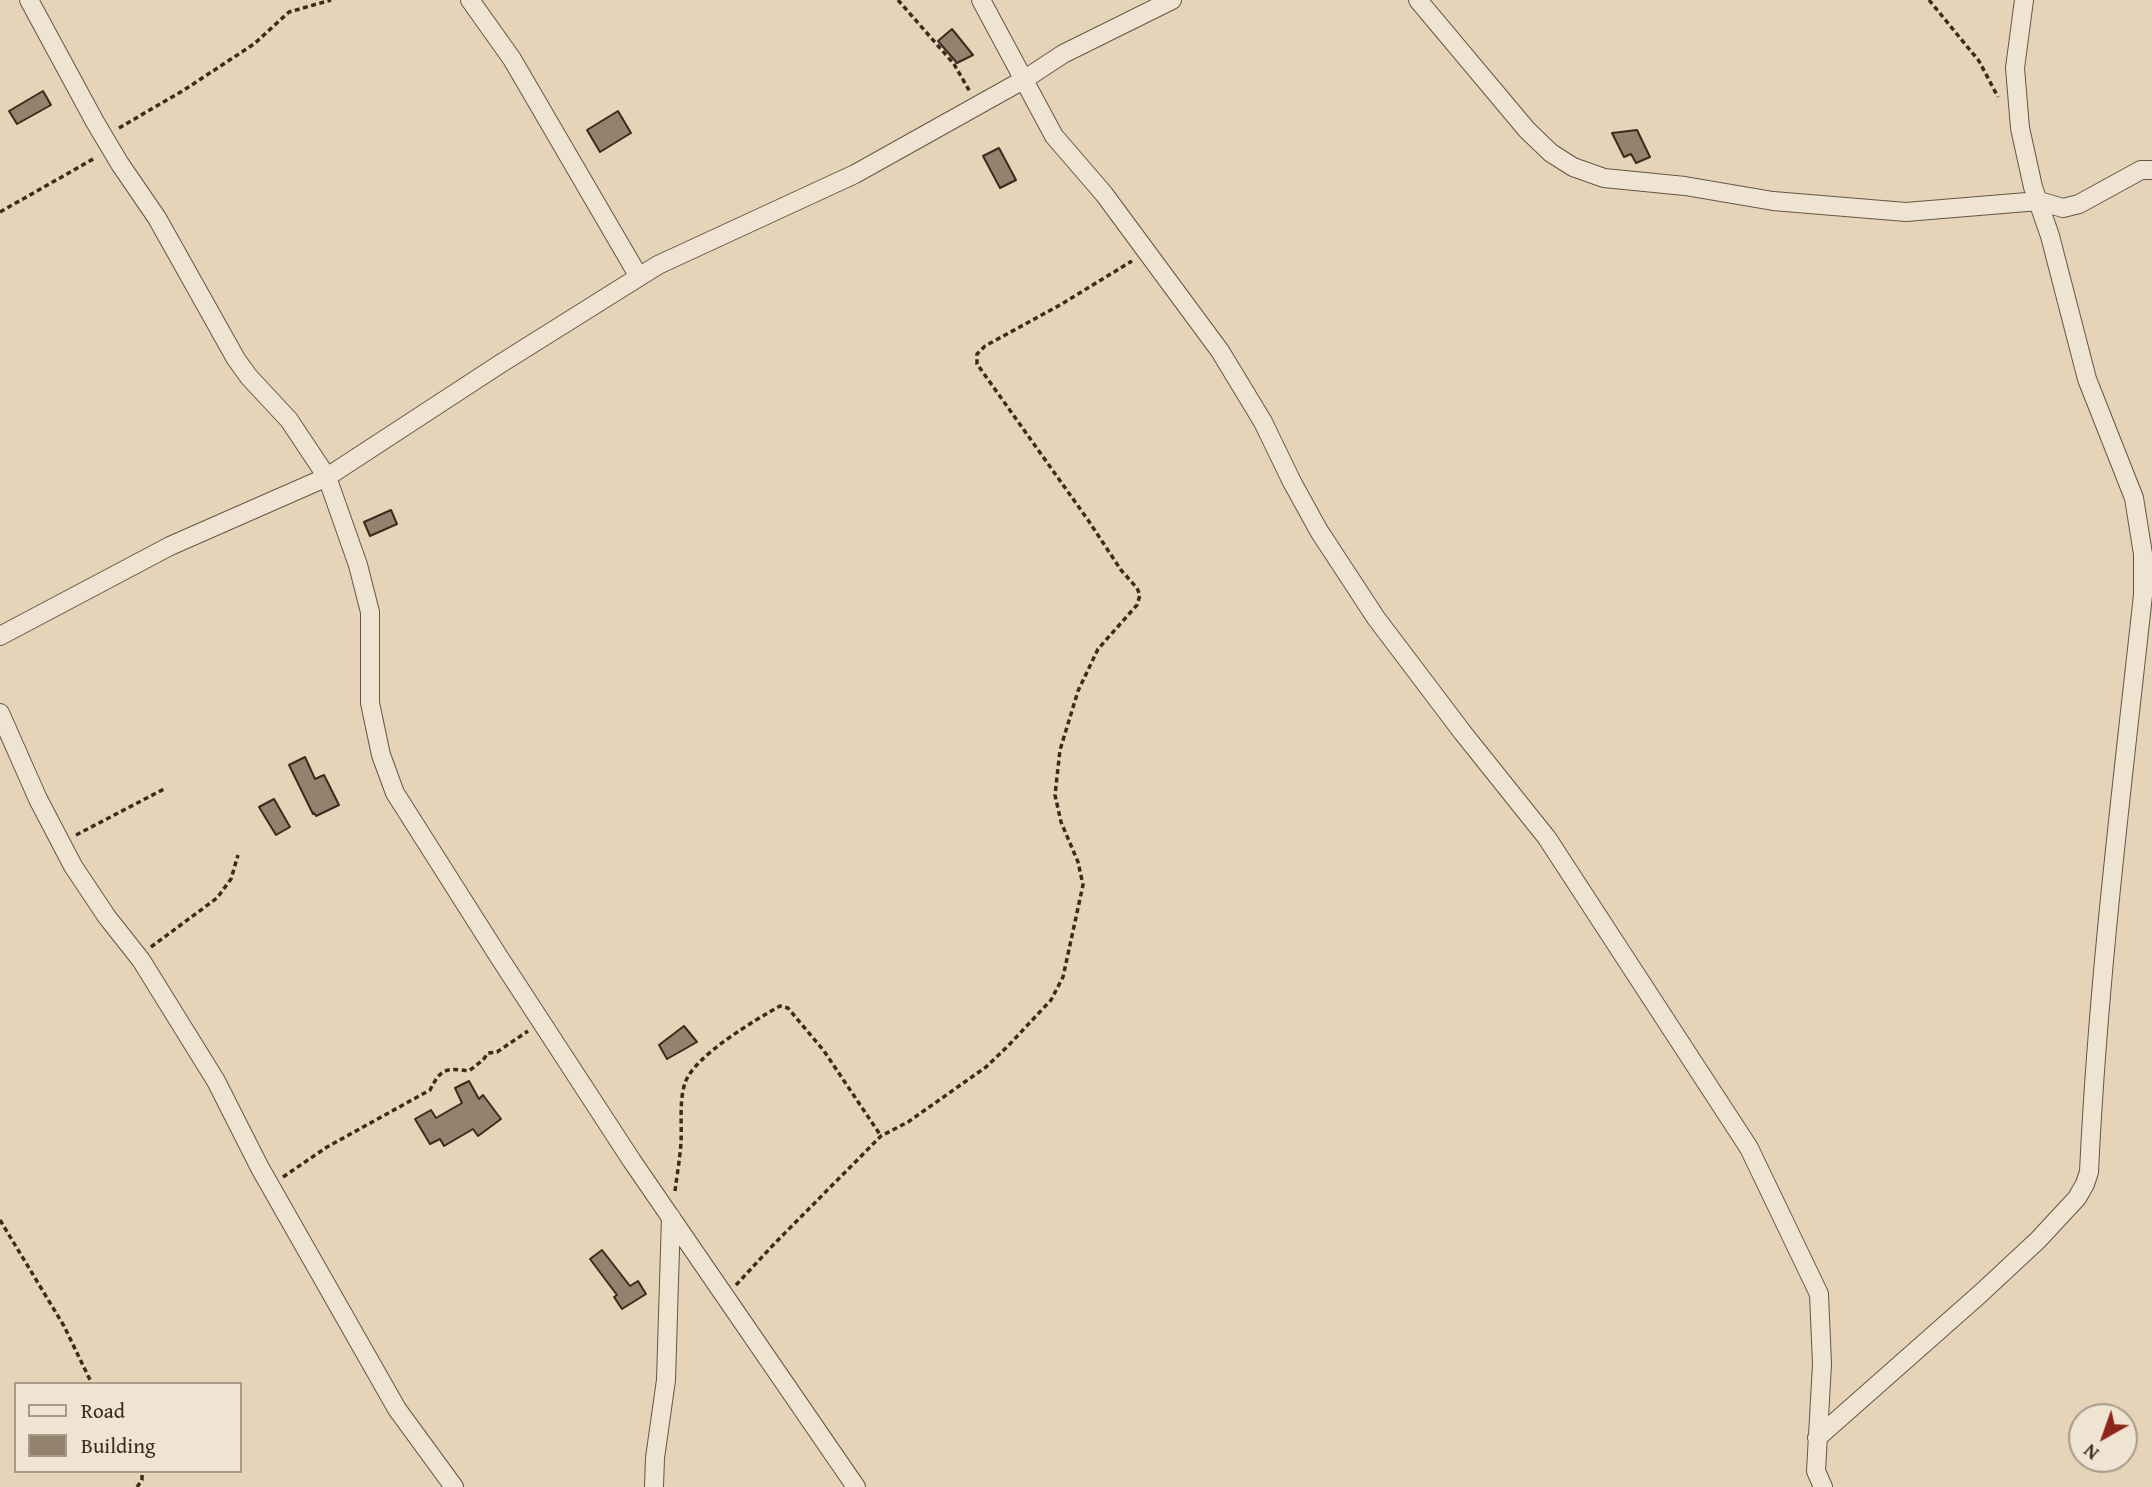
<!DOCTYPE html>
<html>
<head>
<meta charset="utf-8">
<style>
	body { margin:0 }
	#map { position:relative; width:2152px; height:1487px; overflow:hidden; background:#e6d4b9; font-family:"Gentium Book Plus",serif }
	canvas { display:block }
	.legend { position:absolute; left:14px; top:1382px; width:228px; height:91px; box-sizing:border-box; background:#efe3d2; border:2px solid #a69a89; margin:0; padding:9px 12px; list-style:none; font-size:21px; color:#392c1c }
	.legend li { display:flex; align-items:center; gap:14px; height:35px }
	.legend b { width:35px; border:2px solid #a69a89 }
	.north { position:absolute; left:2068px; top:1403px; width:70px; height:70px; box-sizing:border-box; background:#efe3d2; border:2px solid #a69a89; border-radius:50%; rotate:220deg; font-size:19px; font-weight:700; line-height:28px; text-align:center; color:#392c1c }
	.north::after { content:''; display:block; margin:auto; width:24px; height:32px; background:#8f2418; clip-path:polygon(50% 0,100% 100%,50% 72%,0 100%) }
</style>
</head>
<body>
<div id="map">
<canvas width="2152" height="1487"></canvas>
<ul class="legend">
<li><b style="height:9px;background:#efe3d2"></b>Road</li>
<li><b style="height:19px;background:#93836e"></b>Building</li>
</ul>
<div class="north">N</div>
</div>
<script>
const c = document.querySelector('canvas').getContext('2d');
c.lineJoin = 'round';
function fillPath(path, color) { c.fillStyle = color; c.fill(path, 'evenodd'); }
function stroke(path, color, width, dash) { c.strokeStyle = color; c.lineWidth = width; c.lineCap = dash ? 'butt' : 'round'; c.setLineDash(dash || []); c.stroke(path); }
const building = new Path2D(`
	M 952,29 L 973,55 L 957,63 L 938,41 Z
	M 43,91 L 51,105 L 17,124 L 9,111 Z
	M 618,111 L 631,133 L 600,152 L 587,130 Z
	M 1637,130 L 1650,157 L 1636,163 L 1631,154 L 1624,157 L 1612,133 Z
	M 999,148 L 1016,180 L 1000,188 L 983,156 Z
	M 391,510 L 397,524 L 370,536 L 364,522 Z
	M 305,757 L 315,779 L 324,775 L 339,805 L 316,816 L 314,813 L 313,814 L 289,765 Z
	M 274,799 L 290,827 L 276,835 L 259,807 Z
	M 684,1026 L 697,1042 L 667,1059 L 659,1045 Z
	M 469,1081 L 479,1099 L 483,1095 L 501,1119 L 478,1136 L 473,1129 L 444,1146 L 440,1139 L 430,1144 L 415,1119 L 431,1110 L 436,1118 L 462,1103 L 455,1088 Z
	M 602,1250 L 630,1286 L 638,1281 L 646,1294 L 622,1309 L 614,1297 L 617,1295 L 590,1259 Z`);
fillPath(building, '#93836e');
stroke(building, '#392c1c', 2);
const street = new Path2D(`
	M 29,0 L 95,122 L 120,164 L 157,218 L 236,359 L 249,377 L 289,420 L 327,477 L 358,565 L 370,612 L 370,703 L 381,755 L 395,793 L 499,957 L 632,1161 L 856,1487
	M 470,0 L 512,59 L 639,277
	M 981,0 L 1054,136 L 1104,194 L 1220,351 L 1263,422 L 1292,482 L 1319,531 L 1376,618 L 1463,733 L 1547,838 L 1749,1148 L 1819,1294 L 1822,1364 L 1816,1471 L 1823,1487
	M 1418,0 L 1527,130 L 1551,153 L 1573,167 L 1604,178 L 1685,186 L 1773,201 L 1906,212 L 2039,201 L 2063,208 L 2079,204 L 2141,170 L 2152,170
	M 0,636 L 170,546 L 327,477 L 500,364 L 658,265 L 855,174 L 1025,79 L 1063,54 L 1172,0
	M 0,713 L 38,799 L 73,866 L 107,917 L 141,960 L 216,1081 L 260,1168 L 397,1409 L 454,1487
	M 1817,1438 L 1980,1294 L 2038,1240 L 2077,1198 L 2085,1184 L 2089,1172 C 2098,979 2122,787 2143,595 L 2143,554 L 2134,498 L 2087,379 L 2050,236 L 2033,187 L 2020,128 L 2015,68 L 2024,0
	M 654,1487 L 655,1458 L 666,1380 L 671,1217`);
stroke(street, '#645643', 20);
stroke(new Path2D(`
	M 898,0 L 954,64 L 970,92
	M 1929,0 L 1979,61 L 1998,97
	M 119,128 L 184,90 L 254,44 L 289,12 L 331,0
	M 0,212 L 95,158
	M 76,835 L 164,789
	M 151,947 L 217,898 L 231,879 L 238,855
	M 283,1177 L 327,1147 L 430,1090 C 441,1068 446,1068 469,1071 L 483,1060 L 488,1053 L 497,1052 L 528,1031
	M 675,1191 C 677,1175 680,1158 681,1142 C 682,1124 679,1101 685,1083 C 694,1056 755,1020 780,1006 L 788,1008 L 824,1051 L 881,1136
	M 0,1220 L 64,1326 L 92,1384
	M 736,1285 L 775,1243 L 881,1136 L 908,1122 L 986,1067 L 1008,1046 L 1051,1000 L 1063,977 L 1083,885 L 1078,862 L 1061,822 L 1055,795 L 1060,750 L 1078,691 L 1098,649 L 1137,605 L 1140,595 L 1137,588 L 1121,570 L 1088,520 L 977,364 L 977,354 L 985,346 L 1060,305 L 1132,261
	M 137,1487 L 142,1480 L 142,1471`), '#392c1c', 3.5, [5, 3.5]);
stroke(street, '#efe3d2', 18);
</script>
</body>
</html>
